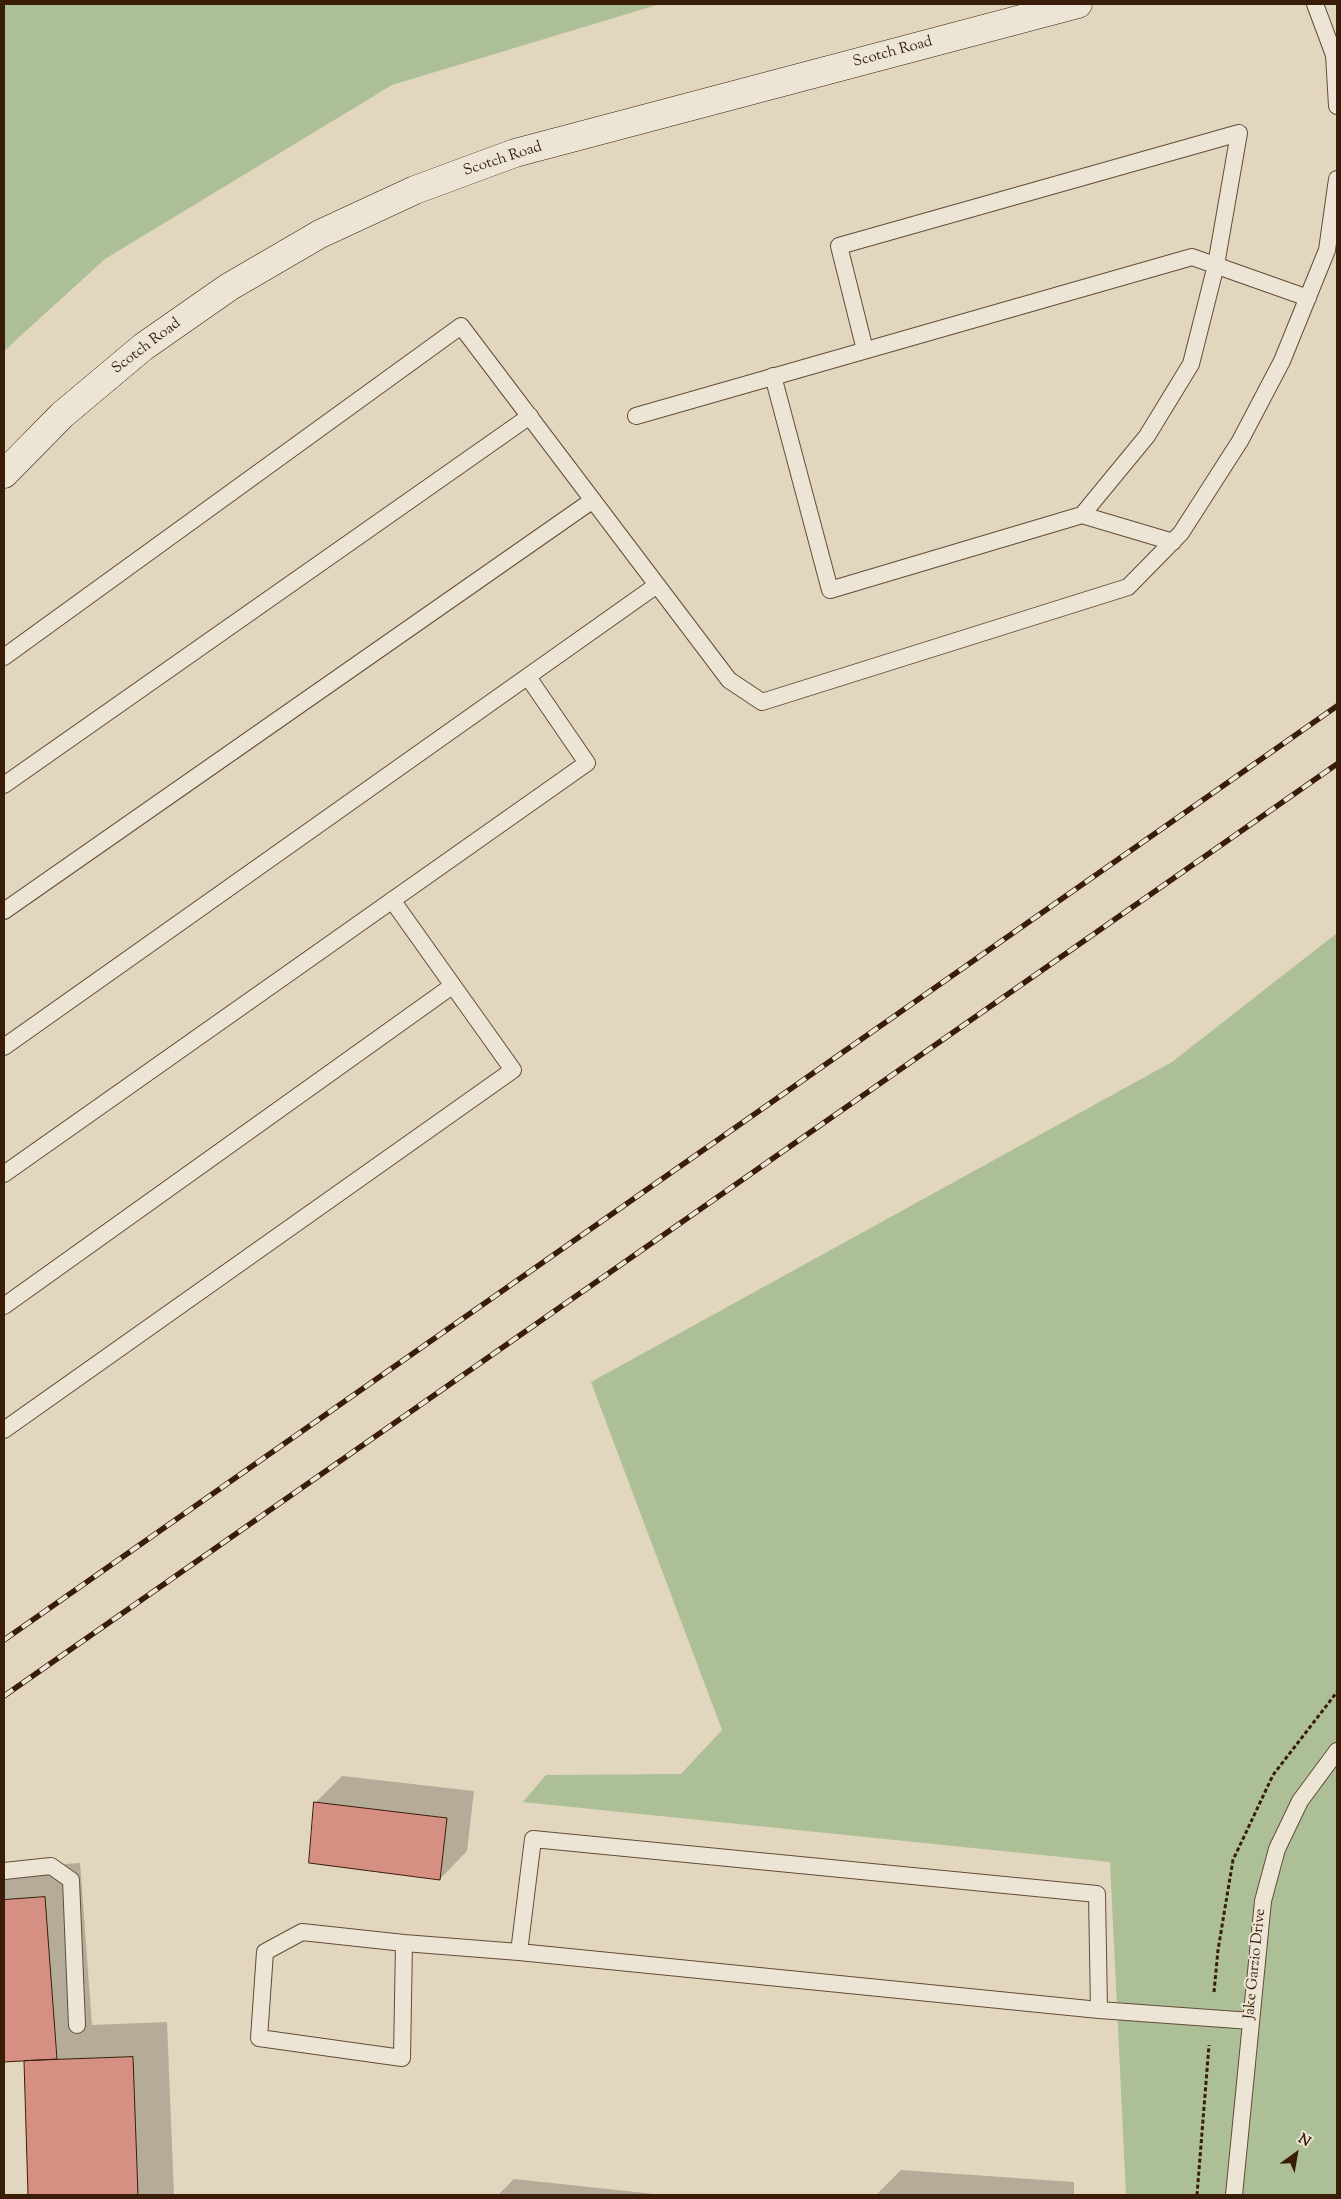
<!DOCTYPE html>
<html>
<head>
<meta charset="utf-8">
<style>
	body { margin:0 }
	#map { position:relative; width:1341px; height:2199px; overflow:hidden; background:#e2d7be; font-family:"Sorts Mill Goudy",serif }
	canvas { display:block }
	.frame { position:absolute; inset:0; border:5px solid #391d08; pointer-events:none }
	.north { position:absolute; left:1271px; top:2129px; width:50px; height:50px; -webkit-text-stroke:4px #ece5d5; paint-order:stroke; rotate:32deg; font-size:14px; font-weight:700; line-height:20px; text-align:center; color:#391d08 }
	.north::after { content:''; display:block; margin:auto; width:18px; height:22px; background:#391d08; clip-path:polygon(50% 0,100% 100%,50% 72%,0 100%) }
</style>
</head>
<body>
<div id="map">
<canvas width="1341" height="2199"></canvas>
<div class="frame"></div>
<div class="north">N</div>
</div>
<script>
const c = document.querySelector('canvas').getContext('2d');
c.lineJoin = 'round';
function fillPath(path, color) { c.fillStyle = color; c.fill(path, 'evenodd'); }
function stroke(path, color, width, dash) { c.strokeStyle = color; c.lineWidth = width; c.lineCap = dash ? 'butt' : 'round'; c.setLineDash(dash || []); c.stroke(path); }
function drawText(font, color, halo, rows, align = 'center') {
  c.font = font + ' "Sorts Mill Goudy",serif'; c.lineWidth = 4; c.setLineDash([]); c.textBaseline = 'middle'; c.strokeStyle = halo; c.fillStyle = color; for (const [text, x, y, turn = 0] of rows) {
    c.save(); c.translate(x, y); c.rotate((+turn || 0) * Math.PI / 180); c.textAlign = isNaN(turn) ? turn : align; if (halo) c.strokeText(text, 0, 0); c.fillText(text, 0, 0); c.restore();
  }
}
fillPath(new Path2D(`
	M 4,4 L 660,4 L 392,85 L 105,259 L 4,351 Z
	M 1337,933 L 1337,2195 L 1126,2195 L 1110,1862 L 523,1802 L 546,1775 L 681,1774 L 722,1730 L 591,1382 L 1172,1062 Z`), '#adbf96');
fillPath(new Path2D(`
	M 342,1776 L 474,1791 L 467,1851 L 440,1879 L 315,1803 Z
	M 80,1863 L 92,2025 L 167,2022 L 174,2195 L 30,2195 L 25,2060 L 4,2061 L 4,1868 Z
	M 901,2170 L 1074,2182 L 1074,2195 L 876,2195 Z
	M 514,2179 L 664,2195 L 498,2195 Z`), '#0003');
const building = new Path2D(`
	M 314,1802 L 447,1818 L 440,1880 L 309,1863 Z
	M 45,1897 L 57,2059 L 4,2062 L 4,1900 Z
	M 133,2057 L 138,2195 L 28,2195 L 24,2061 Z`);
fillPath(building, '#d59083');
stroke(building, '#391d08', 1);
const lane = new Path2D(`
	M 1315,4 L 1334,55 L 1337,106
	M 773,376 L 830,590 L 1082,515 L 1147,436 L 1191,364 L 1216,265 L 1239,133 L 839,246 L 865,350
	M 636,416 L 1192,257 L 1308,298
	M 1082,515 L 1173,542
	M 4,657 L 461,326 L 729,680 L 762,702 L 1128,587 L 1181,533 L 1240,441 L 1282,361 L 1327,250 L 1337,179
	M 4,785 L 530,416
	M 4,911 L 593,500
	M 4,1047 L 657,585
	M 4,1174 L 587,763 L 528,677
	M 4,1306 L 452,986
	M 4,1430 L 513,1070 L 392,900
	M 4,1871 L 51,1866 L 71,1880 L 77,2025
	M 404,1943 L 402,2058 L 259,2038 L 265,1952 L 302,1932 L 404,1943 L 519,1952
	M 1099,2010 L 1097,1894 L 533,1839 L 519,1952 L 1099,2010 L 1251,2021
	M 1234,2195 L 1263,1901 L 1277,1849 L 1300,1801 L 1337,1751`);
const secondary = new Path2D(`
	M 4,474 L 62,415 L 143,347 L 229,287 L 320,234 L 415,190 L 515,153 L 1078,4`);
stroke(lane, '#634c36', 18);
stroke(secondary, '#391d08', 29);
stroke(new Path2D(`
	M 1214,1992 L 1218,1950 L 1233,1860 L 1273,1775 L 1337,1692
	M 1197,2195 L 1209,2045`), '#391d08', 3, [4, 2.5]);
stroke(lane, '#ece5d5', 16);
stroke(secondary, '#ece5d5', 28);
const rail = new Path2D(`
	M 4,1640 L 1337,706
	M 4,1696 L 1337,764`);
stroke(rail, '#391d08', 5.5);
stroke(rail, '#ece5d5', 4, [11]);
drawText('15px', '#391d08', '#ece5d5', [
	["Scotch Road",893,53,-15],
	["Scotch Road",503,160,-18],
	["Scotch Road",147,347,-37],
	["Jake Garzio Drive",1256,1964,-84]
]);
</script>
</body>
</html>
